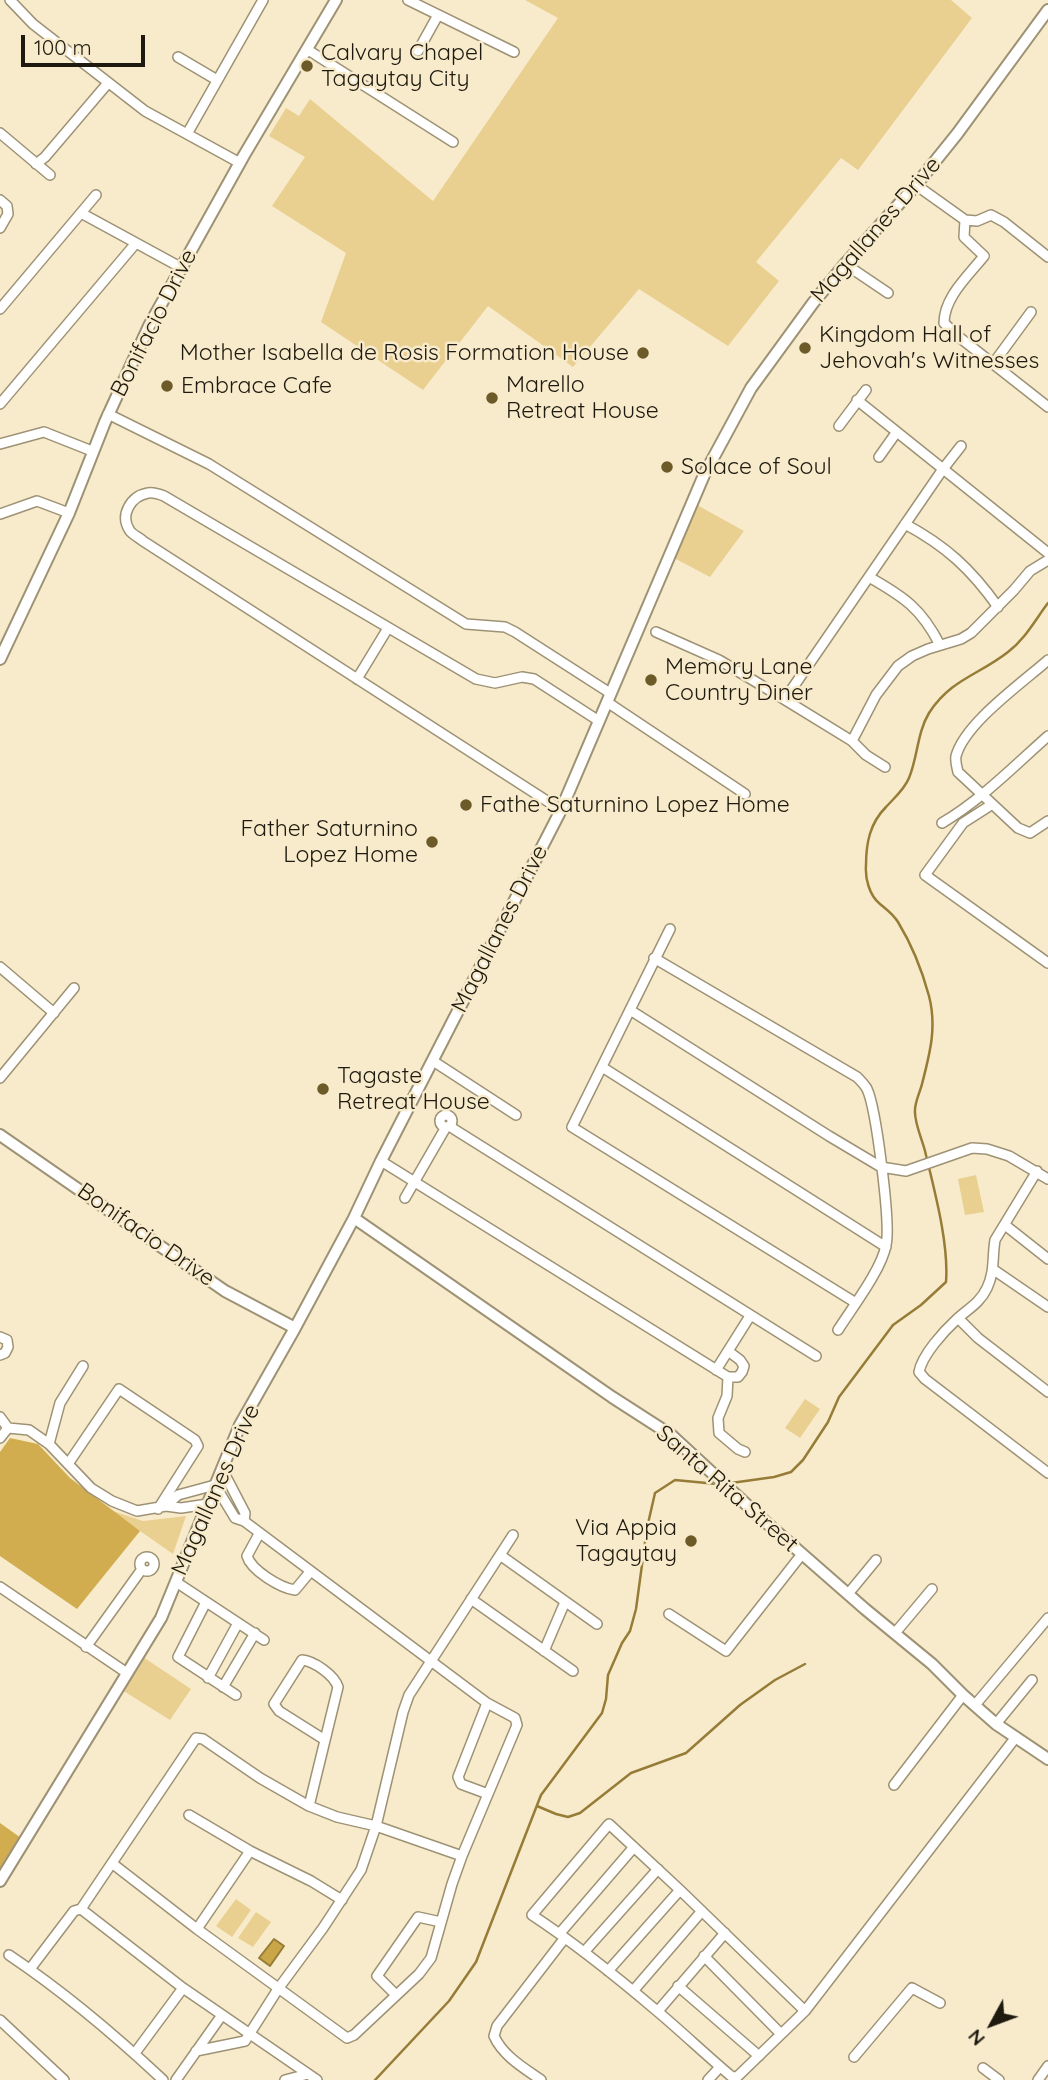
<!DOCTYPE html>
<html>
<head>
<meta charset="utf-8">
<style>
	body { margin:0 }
	#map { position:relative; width:1048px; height:2080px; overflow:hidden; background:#f8ebcc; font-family:Quicksand,sans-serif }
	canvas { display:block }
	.north { position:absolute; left:957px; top:1989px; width:70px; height:70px; -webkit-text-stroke:5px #f8ebcc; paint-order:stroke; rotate:229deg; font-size:19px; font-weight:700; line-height:28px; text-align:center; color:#1e1a0f }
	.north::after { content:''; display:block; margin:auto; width:24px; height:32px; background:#1e1a0f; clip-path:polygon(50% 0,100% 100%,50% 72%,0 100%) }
	.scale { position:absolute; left:21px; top:35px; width:124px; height:32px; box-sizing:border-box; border:4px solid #1e1a0f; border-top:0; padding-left:9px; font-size:21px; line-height:24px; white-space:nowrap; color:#1e1a0f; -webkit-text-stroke:5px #f8ebcc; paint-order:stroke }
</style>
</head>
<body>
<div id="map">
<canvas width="1048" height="2080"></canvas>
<div class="north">N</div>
<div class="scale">100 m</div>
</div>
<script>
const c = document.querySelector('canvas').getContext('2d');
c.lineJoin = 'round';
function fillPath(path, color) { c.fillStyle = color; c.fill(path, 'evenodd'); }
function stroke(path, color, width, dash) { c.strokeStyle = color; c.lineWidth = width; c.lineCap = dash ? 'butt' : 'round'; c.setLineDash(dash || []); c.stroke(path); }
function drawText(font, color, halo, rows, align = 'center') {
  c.font = font + ' Quicksand,sans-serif'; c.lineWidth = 5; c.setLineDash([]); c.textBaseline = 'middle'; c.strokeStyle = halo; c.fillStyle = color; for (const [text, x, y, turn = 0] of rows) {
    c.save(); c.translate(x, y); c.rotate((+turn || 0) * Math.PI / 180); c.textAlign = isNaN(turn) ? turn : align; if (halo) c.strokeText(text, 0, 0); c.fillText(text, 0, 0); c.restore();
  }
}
fillPath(new Path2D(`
	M 525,0 L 951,0 L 972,18 L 858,170 L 841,158 L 756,262 L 779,281 L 728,346 L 639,289 L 573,367 L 488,306 L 423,390 L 321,322 L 346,253 L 272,206 L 305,157 L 269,136 L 286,108 L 299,116 L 310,99 L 433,201 L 558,18 Z
	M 697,505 L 744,531 L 710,577 L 674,558 Z
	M 976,1175 L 984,1212 L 965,1215 L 958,1179 Z
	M 805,1399 L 820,1409 L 800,1438 L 785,1428 Z
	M 110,1510 L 143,1521 L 186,1516 L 173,1554 Z
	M 143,1657 L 191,1689 L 170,1720 L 122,1690 Z
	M 236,1899 L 251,1910 L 232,1937 L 216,1926 Z
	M 256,1912 L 271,1922 L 253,1947 L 238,1938 Z`), '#e9d091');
fillPath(new Path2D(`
	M 10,1438 L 38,1444 L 70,1478 L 140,1531 L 77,1609 L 0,1556 L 0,1452 Z
	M 0,1823 L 21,1838 L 0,1871 Z`), '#d1ad4f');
const water = new Path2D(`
	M 274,1939 L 284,1946 L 270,1966 L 259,1958 Z`);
fillPath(water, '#c9a648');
stroke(water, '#967c37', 2);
stroke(new Path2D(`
	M 731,1483 L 774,1477 L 791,1472 L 803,1460 L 828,1422 L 839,1397 L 893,1325 L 921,1305 L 946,1282 C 949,1243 934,1189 925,1151 C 922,1139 914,1122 915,1110 C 915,1102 920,1092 922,1084 C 930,1053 937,1027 929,996 C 922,970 912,945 898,922 C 893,914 886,909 880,904 C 869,895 865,878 866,865 C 866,843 870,823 886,807 C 895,797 904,790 909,778 C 918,756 917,733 929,713 C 951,679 979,675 1008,652 C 1026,638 1035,620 1048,603
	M 537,1806 L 556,1814 L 568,1817 L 580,1813 L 631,1773 L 686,1753 L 740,1705 L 775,1680 L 805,1664
	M 375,2080 L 449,2001 L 476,1962 L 541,1795 L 602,1713 L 606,1699 L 608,1675 L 622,1643 L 630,1631 L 636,1609 L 647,1528 L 655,1493 L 675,1480 L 717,1484`), '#967c37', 2.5);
const minor = new Path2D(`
	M 10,0 L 33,24 L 145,111 L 240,163
	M 408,0 L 514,52
	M 308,50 L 453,142
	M 418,51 L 438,15
	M 178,57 L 217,80
	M 0,133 L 50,175
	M 187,134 L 263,0
	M 36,164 L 45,157 L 108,83
	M 916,185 L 965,220 L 964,237 L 984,256 C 969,275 944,297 944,323 L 959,337 L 1048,407
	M 0,200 L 7,206 L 8,214 L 0,228
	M 81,213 L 182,268
	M 965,220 L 977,221 L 991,215 L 1004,222 L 1048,257
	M 845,264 L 888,293
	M 0,309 L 96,195
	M 993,364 L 1031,312
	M 857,400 L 1048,553
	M 0,404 L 136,243
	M 108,414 L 209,464 L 466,624 L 505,627 L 515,632 L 610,693
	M 839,426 L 866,390
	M 0,444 L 44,432 L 92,451
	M 879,457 L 896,433
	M 0,514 L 37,501 L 69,513
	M 905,524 C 946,546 971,569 998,607
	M 869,577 C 904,597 921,608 940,645
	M 656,632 L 719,660 L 756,682 L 852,741 L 866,755 L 885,767
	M 1048,660 C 1022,683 965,723 956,756 C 955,762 957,767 958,772 L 1018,828 L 1030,833 L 1048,821
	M 357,679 L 388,628
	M 785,699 L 943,469 L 961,446
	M 607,702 L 745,794
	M 852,741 L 876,695 L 898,666 L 912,656 L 928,649 L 961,639 L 971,633 L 1014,590 L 1030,571 L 1048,560
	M 991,805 L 963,823 L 925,875 L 1048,963
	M 561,810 L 143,541 C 140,538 133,535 130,531 C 119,515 131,496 148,493 C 153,492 159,494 164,496 L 476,679 L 495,683 L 522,677 L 534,679 L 599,721
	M 942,823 C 981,800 1014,766 1048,736
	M 670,929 L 572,1127 L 856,1303
	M 654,958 L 857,1077 C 860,1080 865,1085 867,1089 C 876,1108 891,1224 886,1245 C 882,1269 852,1308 838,1330
	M 0,967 L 54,1013
	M 630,1010 L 829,1136 L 881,1167 L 906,1171 L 972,1148 L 987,1149 L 1009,1156 L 1048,1179
	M 433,1061 L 516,1115
	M 602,1067 L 886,1247
	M 0,1078 L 74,988
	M440 1121a6 6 0 1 1 12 0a6 6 0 1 1-12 0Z
	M 449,1126 L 816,1356
	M 381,1161 L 728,1377 L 727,1396 L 718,1418 L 719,1433 L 738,1449 L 745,1452
	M 1037,1171 L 995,1240 C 992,1258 995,1271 987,1288 C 980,1303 968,1309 957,1319 C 944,1331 922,1355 919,1372 L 925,1379 L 1048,1473
	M 405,1198 L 446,1127
	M 1005,1225 L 1048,1259
	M 994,1270 L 1048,1307
	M 958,1318 L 978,1338 L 1048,1392
	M 0,1337 L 7,1340 L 8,1347 L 5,1353 L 0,1355
	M 728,1351 L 740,1360 L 744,1366 L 742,1372 L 738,1377 L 728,1377
	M 716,1370 L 750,1316
	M 0,1417 L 8,1428
	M 0,1438 L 8,1428 L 29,1430 L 49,1444 L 91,1488 L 112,1501 L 137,1511 L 166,1506 L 181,1508 L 208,1504
	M 49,1444 L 60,1403 L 83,1366
	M 68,1464 L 119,1389 L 195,1440 L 198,1446 L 158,1509
	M 222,1469 L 245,1513 L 244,1521
	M 259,1534 L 247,1556 C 251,1570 280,1588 295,1590 L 310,1572
	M 500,1555 L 597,1624
	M140 1564a7 7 0 1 1 14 0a7 7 0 1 1-14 0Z
	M 176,1582 L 264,1640
	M 0,1587 L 127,1673
	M 848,1594 L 876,1560
	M 471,1599 L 573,1671
	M 206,1602 L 178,1657 L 236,1695
	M 669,1614 L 726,1651 L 802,1554
	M 895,1633 L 932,1589
	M 86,1647 L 142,1569
	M 544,1651 L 565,1602
	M 208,1678 L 238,1623
	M 223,1687 L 255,1633
	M 487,1703 L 458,1777 L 461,1784 L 488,1794
	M 975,1705 L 1048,1618
	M 996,1724 L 1032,1680
	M 894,1785 L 963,1695
	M 309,1806 L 338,1687 C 334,1675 314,1661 302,1660 L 274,1704 L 279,1711 L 325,1740
	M 189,1815 L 250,1851 L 311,1881 L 342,1900
	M 113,1864 L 197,1929 L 347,2038 L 354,2035 L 419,1974 L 431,1958 L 452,1884 L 462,1856 L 517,1725 L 515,1718 L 487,1703 L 244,1521 L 235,1518 L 215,1485 L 178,1495 L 166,1506
	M 81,1909 L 183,1988 L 317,2080
	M 197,1929 L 250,1851
	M 560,1933 L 634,1847
	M 585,1951 L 658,1869
	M 9,1955 C 64,1992 115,2035 163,2080
	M 704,1956 L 781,2034
	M 30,1969 L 74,1911 L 81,1909 L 196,1738 L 203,1739 L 260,1778 L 309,1806 L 337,1817 L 376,1826 L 462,1856
	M 608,1971 L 680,1890
	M 678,1986 L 759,2056
	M 633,1991 L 702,1911
	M 396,1995 L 377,1976 L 418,1917 L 441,1922
	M 658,2011 L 725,1933
	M 805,2011 L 680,1890 L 609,1824 L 532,1915 C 576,1944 617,1977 657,2011 C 682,2032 706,2055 731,2076 L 734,2077 L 738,2076 L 805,2011 L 1016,1737
	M 0,2020 L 64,2080
	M 196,2051 L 245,2041 L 278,1989 L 323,1928 L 361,1870 L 376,1826 L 403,1712 L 409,1695 L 513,1535
	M 135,2053 L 183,1988
	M 854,2057 L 912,1988 L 940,2003
	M 983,2068 L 999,2080
	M 176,2080 L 222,2015
	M 285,2080 L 308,2074
	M 541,2080 C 524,2068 503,2056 494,2036 L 497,2026 L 564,1939
	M 708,2080 L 720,2067
	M 1038,2080 L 1048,2066`);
const tertiary = new Path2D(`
	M 0,659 L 69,513 L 105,422 L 149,326 L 243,157 L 336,0
	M 0,1135 L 225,1291 L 295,1328
	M 354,1218 L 612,1397 L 671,1435 L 761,1518 L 865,1609 L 932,1664 L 963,1695 L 996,1724 L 1048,1759
	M 0,1881 L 161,1618 L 240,1425 L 295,1328 L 354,1218 L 381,1161 L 561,810 L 704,475 L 751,388 L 813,303 L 845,264 L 916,185 L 957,134 L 1048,10`);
stroke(minor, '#9e9275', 12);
stroke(tertiary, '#9e9275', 14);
stroke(minor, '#fff', 9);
stroke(tertiary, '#fff', 10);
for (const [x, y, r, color] of [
	[307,66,7,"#6c5a28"],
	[805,348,7,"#6c5a28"],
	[643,353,7,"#6c5a28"],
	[167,386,7,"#6c5a28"],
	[492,398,7,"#6c5a28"],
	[667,467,7,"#6c5a28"],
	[651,680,7,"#6c5a28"],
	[466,805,7,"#6c5a28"],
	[432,842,7,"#6c5a28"],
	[323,1089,7,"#6c5a28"],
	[691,1541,7,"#6c5a28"]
]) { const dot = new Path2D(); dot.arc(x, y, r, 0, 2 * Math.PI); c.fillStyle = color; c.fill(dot); stroke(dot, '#f8ebcc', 2.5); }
drawText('23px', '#1e1a0f', '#f8ebcc', [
	["Calvary Chapel",321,53],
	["Tagaytay City",321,79],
	["Kingdom Hall of",819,335],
	["Jehovah's Witnesses",819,361],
	["Mother Isabella de Rosis Formation House",629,353,"right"],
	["Marello",506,385],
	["Retreat House",506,411],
	["Embrace Cafe",181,386],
	["Solace of Soul",681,467],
	["Memory Lane",665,667],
	["Country Diner",665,693],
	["Fathe Saturnino Lopez Home",480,805],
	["Father Saturnino",418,829,"right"],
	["Lopez Home",418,855,"right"],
	["Tagaste",337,1076],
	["Retreat House",337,1102],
	["Via Appia",677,1528,"right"],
	["Tagaytay",677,1554,"right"]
], 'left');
drawText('23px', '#1e1a0f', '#f8ebcc', [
	["Magallanes Drive",876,230,-49],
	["Bonifacio Drive",154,323,-63],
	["Magallanes Drive",500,929,-63],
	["Bonifacio Drive",146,1235,35],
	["Santa Rita Street",727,1489,41],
	["Magallanes Drive",216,1490,-66]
]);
</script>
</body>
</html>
